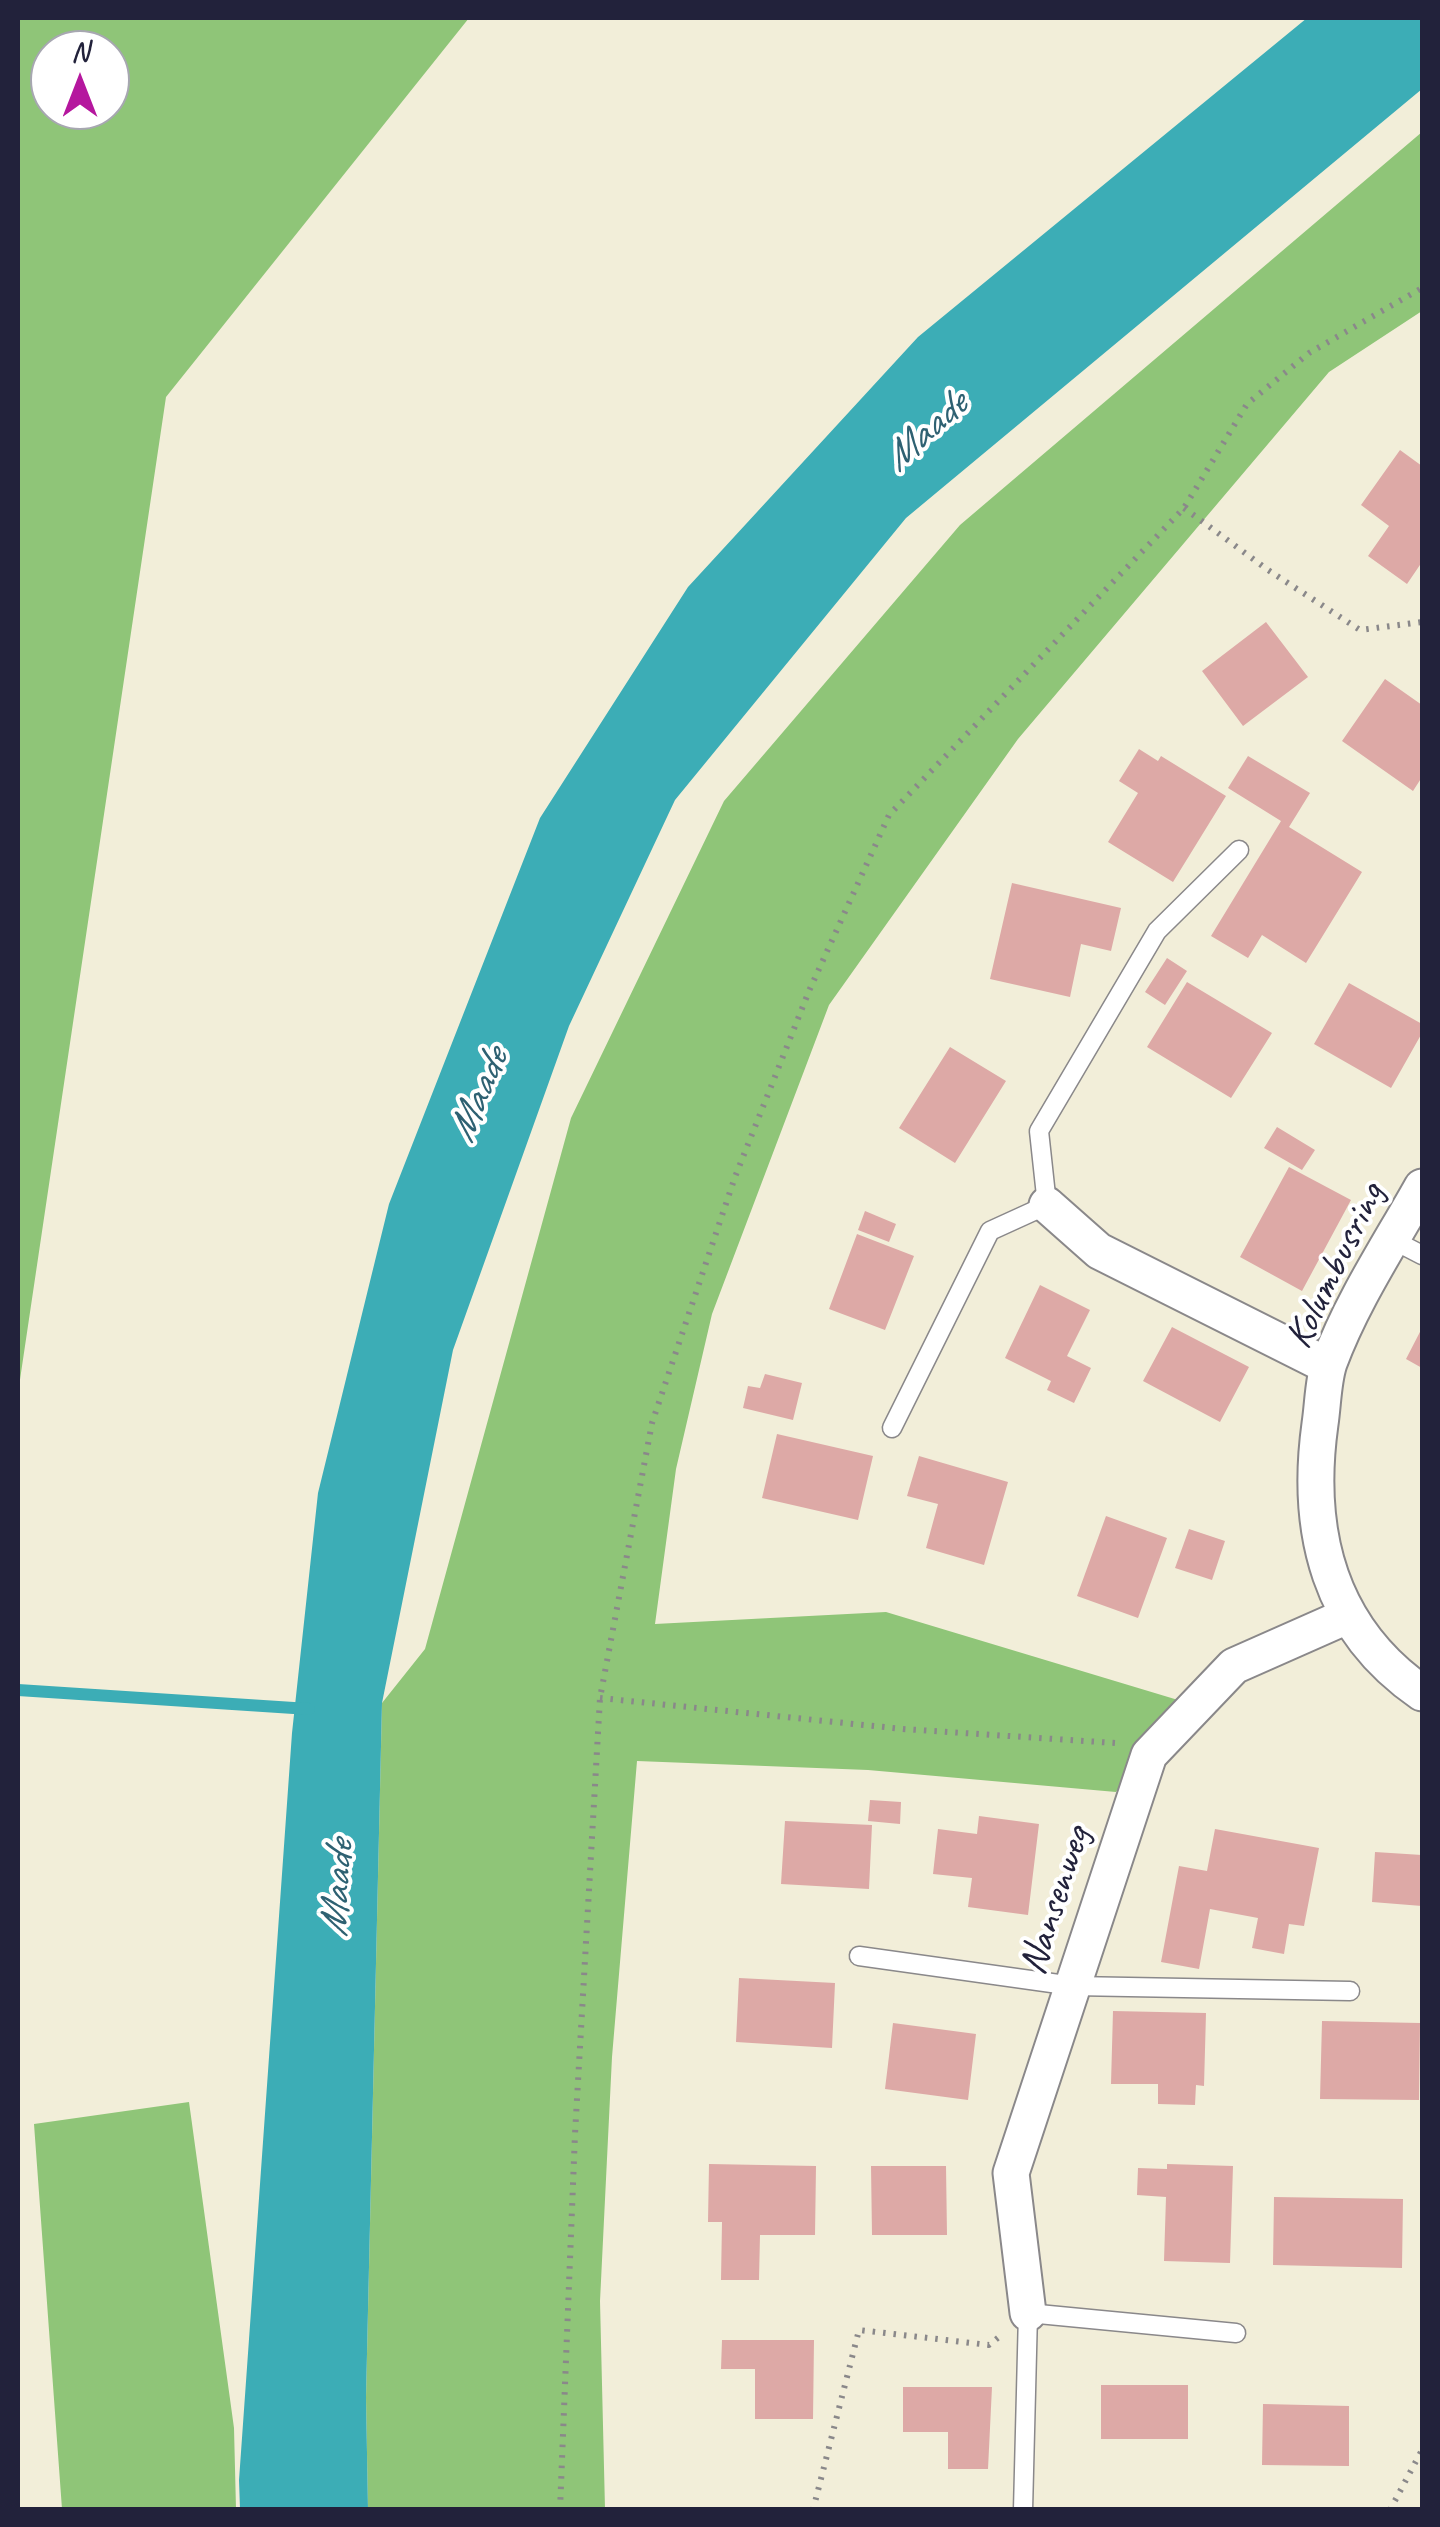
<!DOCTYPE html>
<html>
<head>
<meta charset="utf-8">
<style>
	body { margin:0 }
	#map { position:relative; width:1440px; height:2527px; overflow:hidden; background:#f2eed9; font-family:Caveat,sans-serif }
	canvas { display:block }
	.frame { position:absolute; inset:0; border:20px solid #22223b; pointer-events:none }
	.north { position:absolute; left:30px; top:30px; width:100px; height:100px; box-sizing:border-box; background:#fff; border:2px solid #a7a7b1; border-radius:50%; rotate:0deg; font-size:28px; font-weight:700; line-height:40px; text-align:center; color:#22223b }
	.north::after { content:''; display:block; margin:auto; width:35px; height:45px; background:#b5179e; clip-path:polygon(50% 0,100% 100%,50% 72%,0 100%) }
</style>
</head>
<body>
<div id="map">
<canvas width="1440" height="2527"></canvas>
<div class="frame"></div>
<div class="north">N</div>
</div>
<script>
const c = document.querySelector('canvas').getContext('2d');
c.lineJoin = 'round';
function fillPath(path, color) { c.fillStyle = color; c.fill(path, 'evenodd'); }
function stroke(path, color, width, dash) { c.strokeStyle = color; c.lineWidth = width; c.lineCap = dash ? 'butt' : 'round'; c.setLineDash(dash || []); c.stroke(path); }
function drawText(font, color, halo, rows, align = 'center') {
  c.font = font + ' Caveat,sans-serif'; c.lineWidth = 8; c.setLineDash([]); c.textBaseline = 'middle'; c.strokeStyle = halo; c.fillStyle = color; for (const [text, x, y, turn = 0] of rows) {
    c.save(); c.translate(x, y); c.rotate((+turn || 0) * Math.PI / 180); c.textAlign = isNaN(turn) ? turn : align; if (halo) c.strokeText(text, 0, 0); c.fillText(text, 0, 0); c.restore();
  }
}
fillPath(new Path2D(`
	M 18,18 L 469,18 L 166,397 L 18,1393 ZM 50,50 L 110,50 L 110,110 L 50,110 Z
	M 1422,132 L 1422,311 L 1329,372 L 1018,739 L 829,1005 L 712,1314 L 676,1469 L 655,1624 L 886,1612 L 1178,1700 L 1116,1792 L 868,1770 L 637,1761 L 612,2057 L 600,2301 L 605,2509 L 368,2510 L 366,2397 L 382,1703 L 425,1649 L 571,1118 L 724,801 L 960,525 Z
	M 189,2102 L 234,2428 L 236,2509 L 62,2509 L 34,2124 Z`), '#8fc578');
fillPath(new Path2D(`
	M 1307,18 L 1422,18 L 1422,89 L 906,518 L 675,800 L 569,1026 L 453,1350 L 382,1703 L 366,2397 L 368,2509 L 240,2509 L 239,2480 L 292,1733 L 318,1493 L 389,1204 L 540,818 L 688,587 L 918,337 Z`), '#3cadb6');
stroke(new Path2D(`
	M 18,1690 L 309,1709`), '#3cadb6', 12);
fillPath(new Path2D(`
	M 1400,450 L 1422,466 L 1422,562 L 1407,584 L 1368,556 L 1389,526 L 1361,505 Z
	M 1266,622 L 1308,677 L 1243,726 L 1202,671 Z
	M 1385,679 L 1422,705 L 1422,777 L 1413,791 L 1342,741 Z
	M 1139,749 L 1158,761 L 1161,756 L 1226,796 L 1173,882 L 1108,842 L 1138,793 L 1119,781 Z
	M 1248,756 L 1310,793 L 1289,827 L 1362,872 L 1306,963 L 1262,935 L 1248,958 L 1211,936 L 1281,821 L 1228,788 Z
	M 1012,883 L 1121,908 L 1111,951 L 1081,944 L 1070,997 L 990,979 Z
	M 1167,958 L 1187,971 L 1165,1005 L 1145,992 Z
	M 1187,982 L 1272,1033 L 1231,1098 L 1147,1047 Z
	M 1349,983 L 1422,1024 L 1422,1033 L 1391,1088 L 1314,1044 Z
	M 950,1047 L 1006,1081 L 955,1163 L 899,1128 Z
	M 1277,1127 L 1315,1150 L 1302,1170 L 1264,1148 Z
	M 1289,1167 L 1351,1200 L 1302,1291 L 1240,1257 Z
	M 865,1211 L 896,1224 L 889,1242 L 858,1230 Z
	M 857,1234 L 914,1256 L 885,1330 L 829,1309 Z
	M 1040,1285 L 1090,1310 L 1067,1356 L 1091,1368 L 1074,1403 L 1047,1390 L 1051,1381 L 1005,1358 Z
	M 1172,1327 L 1249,1367 L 1220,1422 L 1143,1381 Z
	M 1422,1328 L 1422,1368 L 1406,1359 Z
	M 765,1374 L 802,1383 L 793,1420 L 743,1408 L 748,1386 L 760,1388 Z
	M 777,1434 L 873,1456 L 858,1520 L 762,1498 Z
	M 919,1456 L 1008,1482 L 984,1565 L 926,1548 L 938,1504 L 907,1496 Z
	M 1106,1516 L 1167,1538 L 1138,1618 L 1077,1596 Z
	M 1189,1529 L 1225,1541 L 1212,1580 L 1175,1568 Z
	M 870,1800 L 901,1802 L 900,1824 L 868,1821 Z
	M 979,1816 L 1039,1824 L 1028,1915 L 968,1907 L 972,1878 L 933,1874 L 938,1829 L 977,1834 Z
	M 785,1821 L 872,1825 L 869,1889 L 781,1884 Z
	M 1215,1829 L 1319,1848 L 1304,1926 L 1289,1924 L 1284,1954 L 1252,1948 L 1258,1918 L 1210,1909 L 1199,1969 L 1161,1962 L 1179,1866 L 1207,1871 Z
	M 1375,1852 L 1422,1855 L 1422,1906 L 1372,1902 Z
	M 739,1978 L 835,1983 L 832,2048 L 736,2042 Z
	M 1113,2011 L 1206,2013 L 1204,2086 L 1196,2085 L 1195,2105 L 1158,2104 L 1158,2084 L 1111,2084 Z
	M 1322,2021 L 1420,2023 L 1419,2100 L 1320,2099 Z
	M 893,2023 L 976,2034 L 968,2100 L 885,2089 Z
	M 709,2164 L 816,2166 L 815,2235 L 760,2235 L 759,2280 L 721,2280 L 722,2222 L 708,2222 Z
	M 1167,2164 L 1233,2166 L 1230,2263 L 1164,2261 L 1166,2197 L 1137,2195 L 1138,2168 L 1167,2169 Z
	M 871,2166 L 946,2166 L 947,2235 L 872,2235 Z
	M 1274,2197 L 1403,2199 L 1402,2268 L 1273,2265 Z
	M 722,2340 L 814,2340 L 813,2419 L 755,2419 L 755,2369 L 721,2369 Z
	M 1101,2385 L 1188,2385 L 1188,2439 L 1101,2439 Z
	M 903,2387 L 992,2387 L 988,2469 L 948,2469 L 948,2432 L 903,2432 Z
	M 1263,2404 L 1349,2406 L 1349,2466 L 1262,2465 Z`), '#dda9a6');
const lane = new Path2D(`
	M 1393,1240 L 1422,1255
	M 892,1428 L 990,1231 L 1047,1205 L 1039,1131 L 1157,931 L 1239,850
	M 859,1956 L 1073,1986 L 1350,1991
	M 1023,2510 L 1028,2313 L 1236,2333`);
const street = new Path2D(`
	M 1422,1187 C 1390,1244 1352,1301 1329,1363 C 1323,1381 1323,1404 1320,1424 C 1305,1532 1329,1629 1422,1693
	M 1047,1205 L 1099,1251 L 1328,1366
	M 1028,2313 L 1011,2173 L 1149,1755 L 1234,1666 L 1347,1616`);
stroke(lane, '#8a888a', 21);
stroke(street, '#8a888a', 39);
stroke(new Path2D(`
	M 1184,508 L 1268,570 L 1360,630 L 1422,622
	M 600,1698 L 903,1729 L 1115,1743
	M 560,2510 L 575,2134 L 600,1698 L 652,1423 L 735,1177 L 809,991 L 889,815 L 1184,508 L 1247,404 L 1309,353 L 1422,288
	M 813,2510 L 859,2330 L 989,2345 L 999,2337
	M 1390,2510 L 1422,2450`), '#8a888a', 6, [2.5, 8]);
stroke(lane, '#fff', 18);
stroke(street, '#fff', 35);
drawText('40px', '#22223b', '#fff', [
	["Kolumbusring",1336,1266,-64],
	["Nansenweg",1056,1901,-72]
]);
drawText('italic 42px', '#2e6172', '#fff', [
	["Maade",926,432,-42],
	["Maade",479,1096,-67],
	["Maade",338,1889,-86]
]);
</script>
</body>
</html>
